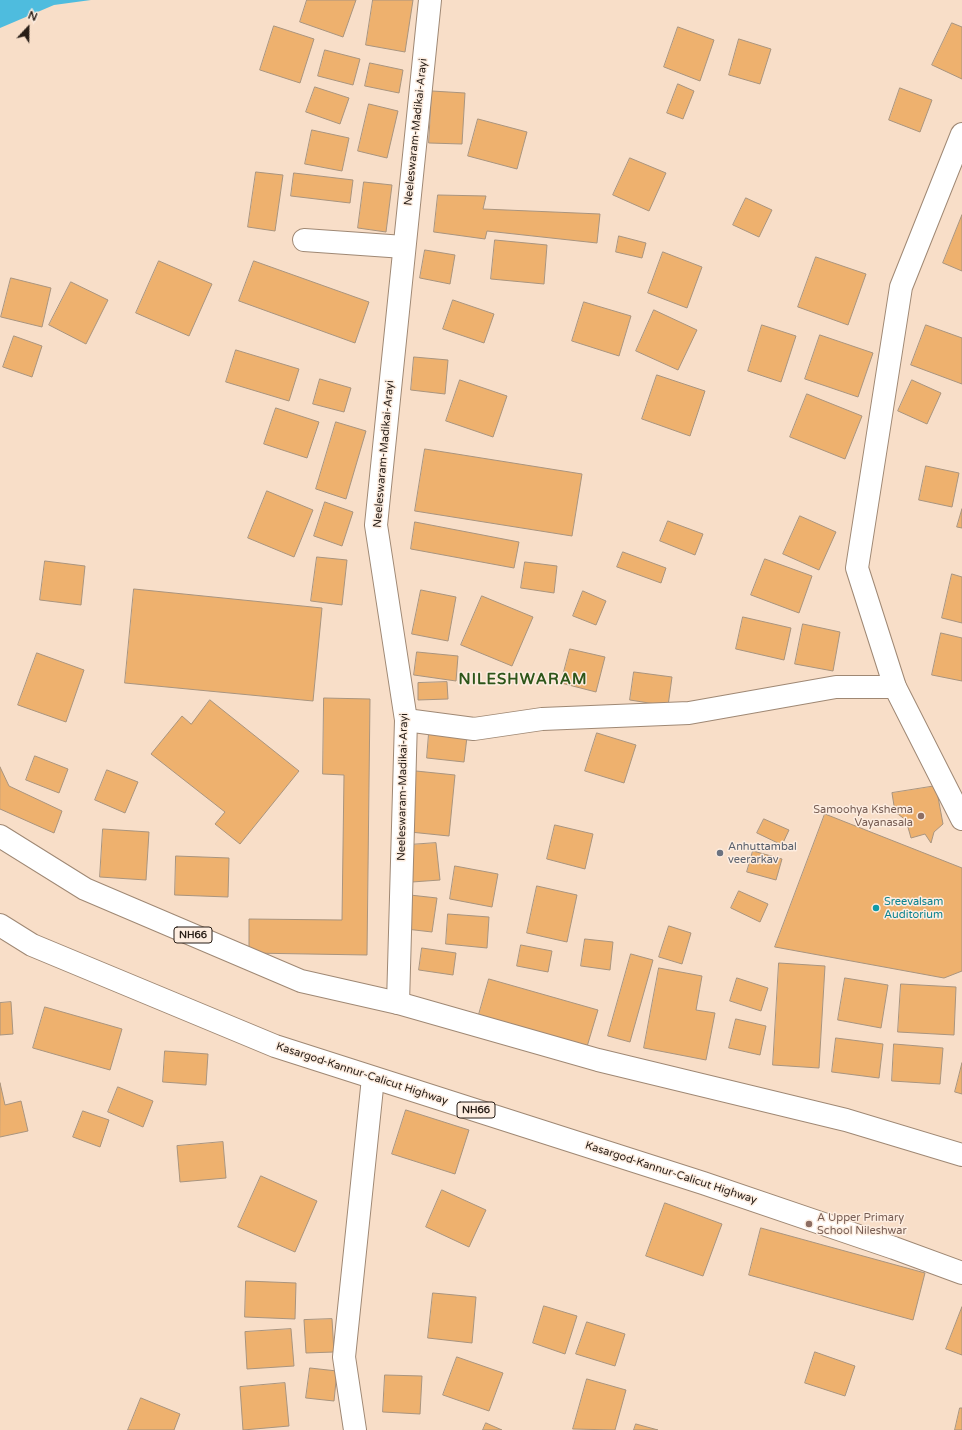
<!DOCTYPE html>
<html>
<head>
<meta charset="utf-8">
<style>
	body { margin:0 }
	#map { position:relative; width:962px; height:1430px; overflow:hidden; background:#f8dec8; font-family:"Varela Round",sans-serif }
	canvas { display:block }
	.north { position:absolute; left:8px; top:8px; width:40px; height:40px; -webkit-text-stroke:3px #fdede0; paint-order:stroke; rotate:22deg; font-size:11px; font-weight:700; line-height:16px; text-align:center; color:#271d16 }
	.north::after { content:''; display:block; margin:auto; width:14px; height:18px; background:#271d16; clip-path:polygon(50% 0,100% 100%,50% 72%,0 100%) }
</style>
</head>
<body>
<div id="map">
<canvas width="962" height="1430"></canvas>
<div class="north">N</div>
</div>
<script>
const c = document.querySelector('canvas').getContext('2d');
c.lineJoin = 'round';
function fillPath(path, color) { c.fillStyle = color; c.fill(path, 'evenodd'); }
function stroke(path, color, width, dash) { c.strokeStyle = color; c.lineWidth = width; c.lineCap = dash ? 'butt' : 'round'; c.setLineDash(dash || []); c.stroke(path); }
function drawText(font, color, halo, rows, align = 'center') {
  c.font = font + ' "Varela Round",sans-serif'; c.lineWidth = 3; c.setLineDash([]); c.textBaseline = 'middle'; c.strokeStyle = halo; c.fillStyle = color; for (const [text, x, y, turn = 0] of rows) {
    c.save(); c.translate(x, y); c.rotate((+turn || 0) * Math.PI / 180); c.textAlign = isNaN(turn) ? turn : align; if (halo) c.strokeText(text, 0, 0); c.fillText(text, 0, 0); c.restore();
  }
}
fillPath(new Path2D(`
	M 0,0 L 91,0 L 54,5 L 0,28 Z`), '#4ebcde');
const building = new Path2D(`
	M 307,0 L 356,0 L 343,37 L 300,22 Z
	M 373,0 L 413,0 L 405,52 L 366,45 Z
	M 952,23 L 962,27 L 962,79 L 932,65 Z
	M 274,26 L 314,39 L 300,83 L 260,70 Z
	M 678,27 L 714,40 L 700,81 L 664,67 Z
	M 739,39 L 771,49 L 760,84 L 729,75 Z
	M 325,50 L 360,59 L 353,85 L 318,76 Z
	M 370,63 L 403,70 L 399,93 L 365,86 Z
	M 678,84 L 694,91 L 683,119 L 667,113 Z
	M 315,87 L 349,98 L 340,124 L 306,112 Z
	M 900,88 L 932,100 L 920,132 L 889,120 Z
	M 432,91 L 465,93 L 462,144 L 429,143 Z
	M 369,104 L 398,111 L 387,158 L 358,151 Z
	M 478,119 L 527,132 L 517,169 L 468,156 Z
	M 312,130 L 349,138 L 342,171 L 305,164 Z
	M 630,158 L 666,173 L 649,211 L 613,195 Z
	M 256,172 L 283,175 L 275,231 L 248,227 Z
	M 294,173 L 353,180 L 350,203 L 291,196 Z
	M 364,182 L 392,185 L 386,232 L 358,228 Z
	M 438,195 L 486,196 L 483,209 L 600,214 L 597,243 L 487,231 L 485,239 L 434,232 Z
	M 746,198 L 772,210 L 759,237 L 733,225 Z
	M 962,215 L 962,271 L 943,263 Z
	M 619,236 L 646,243 L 642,258 L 616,252 Z
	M 495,240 L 547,245 L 544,284 L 491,279 Z
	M 425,250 L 455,255 L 450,284 L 420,278 Z
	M 663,252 L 702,267 L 687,308 L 648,293 Z
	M 816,257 L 866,274 L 848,325 L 798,307 Z
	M 159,261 L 212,284 L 189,336 L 136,313 Z
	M 254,261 L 369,302 L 355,343 L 239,301 Z
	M 11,278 L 51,288 L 42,327 L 1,317 Z
	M 71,282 L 108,300 L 86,344 L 49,325 Z
	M 453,300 L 494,314 L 484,343 L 443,329 Z
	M 584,302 L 631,316 L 619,356 L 572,341 Z
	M 654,310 L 697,330 L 678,370 L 636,351 Z
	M 762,325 L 796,336 L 781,382 L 748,371 Z
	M 926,325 L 962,338 L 962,384 L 911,365 Z
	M 820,335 L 873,353 L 858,397 L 805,379 Z
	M 14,336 L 42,346 L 32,377 L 3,367 Z
	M 236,350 L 299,369 L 289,401 L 226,382 Z
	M 414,357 L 448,360 L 445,394 L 411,390 Z
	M 657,375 L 705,391 L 690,436 L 642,419 Z
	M 320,379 L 351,388 L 344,412 L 313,404 Z
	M 460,380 L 507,396 L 493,437 L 446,421 Z
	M 912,380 L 941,393 L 927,424 L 898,411 Z
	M 807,394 L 862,416 L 845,459 L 790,437 Z
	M 276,408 L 319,422 L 307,458 L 264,444 Z
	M 336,422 L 366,431 L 346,499 L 316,489 Z
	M 425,449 L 582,474 L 572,536 L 415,511 Z
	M 926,466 L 959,473 L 952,507 L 919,500 Z
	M 267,491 L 313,510 L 294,557 L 248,538 Z
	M 325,502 L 353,512 L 342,546 L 314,536 Z
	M 962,509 L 962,528 L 957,527 Z
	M 800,516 L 836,532 L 819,570 L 783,554 Z
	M 668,521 L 703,534 L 695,555 L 660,541 Z
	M 415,522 L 519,542 L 514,568 L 411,549 Z
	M 623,552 L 666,568 L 661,583 L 617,567 Z
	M 317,557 L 347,560 L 342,605 L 311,601 Z
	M 765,559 L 812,576 L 799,613 L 751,595 Z
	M 45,561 L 85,566 L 81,605 L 40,600 Z
	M 525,562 L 557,566 L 554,593 L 521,588 Z
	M 952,574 L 962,577 L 962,623 L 942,618 Z
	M 134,589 L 322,608 L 313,701 L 125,683 Z
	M 421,590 L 456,597 L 448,641 L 412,634 Z
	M 583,591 L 606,601 L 596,625 L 573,616 Z
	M 482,596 L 533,617 L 512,666 L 461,645 Z
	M 743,617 L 791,628 L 784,660 L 736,649 Z
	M 803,624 L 840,632 L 833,671 L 795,664 Z
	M 941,633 L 962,638 L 962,681 L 932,675 Z
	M 570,649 L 605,657 L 596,692 L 561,683 Z
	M 417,652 L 458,656 L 456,681 L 414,675 Z
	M 37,653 L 84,670 L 66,722 L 18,705 Z
	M 634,672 L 672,677 L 668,706 L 630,700 Z
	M 447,682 L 448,699 L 418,700 L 418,683 Z
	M 324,698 L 370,699 L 367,955 L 249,953 L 249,919 L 342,920 L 344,775 L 323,774 Z
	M 210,700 L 299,771 L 240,844 L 215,824 L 225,812 L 151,754 L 182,716 L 191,724 Z
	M 429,733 L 467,737 L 464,762 L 427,758 Z
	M 597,733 L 636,745 L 624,783 L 585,771 Z
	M 35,756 L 68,769 L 59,793 L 26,780 Z
	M 0,767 L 9,786 L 62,811 L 54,833 L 0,809 Z
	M 107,770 L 138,782 L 125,813 L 95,800 Z
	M 416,771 L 455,775 L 449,836 L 410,832 Z
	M 936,786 L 943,824 L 934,832 L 931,843 L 925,834 L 911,838 L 906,820 L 895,812 L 892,793 Z
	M 825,814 L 962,868 L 962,971 L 944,978 L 775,947 Z
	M 764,819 L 789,830 L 782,845 L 757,833 Z
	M 555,825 L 593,834 L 585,869 L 547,859 Z
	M 103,829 L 149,832 L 146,880 L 100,877 Z
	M 436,843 L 440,880 L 412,882 L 408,845 Z
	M 753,851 L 782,859 L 776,880 L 747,872 Z
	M 176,856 L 229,858 L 228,897 L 175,895 Z
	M 455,866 L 498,874 L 492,907 L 450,899 Z
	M 537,886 L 577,895 L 567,942 L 527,933 Z
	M 739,891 L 768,904 L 760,922 L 731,908 Z
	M 410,895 L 437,898 L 432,932 L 406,929 Z
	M 448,914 L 489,917 L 487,948 L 446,944 Z
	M 669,926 L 691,933 L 682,964 L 659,957 Z
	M 585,939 L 613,942 L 610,970 L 581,966 Z
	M 521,945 L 552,951 L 548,972 L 517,966 Z
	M 422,948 L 456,953 L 453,975 L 419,970 Z
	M 631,954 L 653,960 L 630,1042 L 608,1036 Z
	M 779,963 L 825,966 L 819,1068 L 773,1065 Z
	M 659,968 L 702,976 L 696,1010 L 715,1013 L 706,1060 L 644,1048 Z
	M 737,978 L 768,988 L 761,1011 L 730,1001 Z
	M 845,978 L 888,985 L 881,1028 L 838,1020 Z
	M 489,979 L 598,1010 L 586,1050 L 478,1018 Z
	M 901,984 L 956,987 L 954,1035 L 898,1032 Z
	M 11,1002 L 13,1034 L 0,1035 L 0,1003 Z
	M 45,1007 L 122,1029 L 110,1070 L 33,1048 Z
	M 736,1019 L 766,1026 L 760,1055 L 729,1048 Z
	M 836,1038 L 883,1044 L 879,1078 L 832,1072 Z
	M 894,1044 L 943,1048 L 940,1084 L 892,1081 Z
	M 165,1051 L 208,1054 L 206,1085 L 163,1082 Z
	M 962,1063 L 962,1094 L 955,1092 Z
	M 0,1083 L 5,1105 L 21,1101 L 28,1131 L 0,1137 Z
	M 118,1087 L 153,1101 L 143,1127 L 108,1112 Z
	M 406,1110 L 469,1130 L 455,1174 L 392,1154 Z
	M 83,1111 L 109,1120 L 100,1147 L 73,1137 Z
	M 223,1142 L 226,1178 L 180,1182 L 177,1146 Z
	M 261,1176 L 317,1201 L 295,1252 L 238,1227 Z
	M 442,1190 L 486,1210 L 469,1247 L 426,1227 Z
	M 665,1203 L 722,1224 L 703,1276 L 646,1256 Z
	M 761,1228 L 925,1273 L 913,1320 L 749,1275 Z
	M 246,1281 L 296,1283 L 295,1319 L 245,1317 Z
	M 433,1293 L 476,1297 L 472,1343 L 428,1338 Z
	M 544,1306 L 577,1316 L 565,1354 L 533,1343 Z
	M 962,1307 L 962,1355 L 946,1349 Z
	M 332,1319 L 334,1352 L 306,1353 L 304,1320 Z
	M 587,1322 L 625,1334 L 615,1366 L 576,1354 Z
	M 291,1329 L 294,1366 L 247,1369 L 245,1332 Z
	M 815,1352 L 855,1366 L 845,1396 L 805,1383 Z
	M 457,1357 L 503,1373 L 489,1411 L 443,1395 Z
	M 310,1368 L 337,1371 L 334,1401 L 306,1398 Z
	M 385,1375 L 422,1376 L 420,1414 L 383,1412 Z
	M 587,1379 L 626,1390 L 615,1430 L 573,1429 Z
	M 285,1383 L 289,1426 L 243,1430 L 240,1387 Z
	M 141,1398 L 180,1414 L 174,1430 L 128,1430 Z
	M 960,1408 L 962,1408 L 962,1430 L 955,1430 Z
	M 486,1423 L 502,1430 L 483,1430 Z
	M 636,1424 L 658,1430 L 634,1430 Z`);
fillPath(building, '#eeb16e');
stroke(building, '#a9947e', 1);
const minor = new Path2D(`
	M 304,240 L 404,247
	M 406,720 L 474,729 L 542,719 L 689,713 L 836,687 L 895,687
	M 355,1430 L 344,1357 L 373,1078`);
const tertiary = new Path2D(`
	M 962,134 L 901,287 L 857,568 L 895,687 L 962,819`);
const secondary = new Path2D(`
	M 398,1003 L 406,720 L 376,525 L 430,0`);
const trunk = new Path2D(`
	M 0,836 L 85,889 L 301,981 L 398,1003 L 598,1060 L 846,1120 L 962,1155
	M 0,925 L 32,945 L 275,1046 L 703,1183 L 894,1248 L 962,1273`);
stroke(minor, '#9f8874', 24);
stroke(tertiary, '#9f8874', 24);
stroke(secondary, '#9f8874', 24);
stroke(trunk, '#9f8874', 24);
stroke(minor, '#fff', 22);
stroke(tertiary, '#fff', 22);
stroke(secondary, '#fff', 22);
stroke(trunk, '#fff', 22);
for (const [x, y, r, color] of [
	[921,816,4,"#8d6e63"],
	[720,853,4,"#6b7280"],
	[876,908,4,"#0f9aa8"],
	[809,1224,4,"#8d6e63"]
]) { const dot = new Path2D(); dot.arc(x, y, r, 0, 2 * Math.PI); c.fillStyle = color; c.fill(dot); stroke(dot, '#fdede0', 1.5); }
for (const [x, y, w] of [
	[193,935,38],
	[476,1110,38]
]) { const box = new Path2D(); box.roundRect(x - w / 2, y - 8, w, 16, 3); c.fillStyle = '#fdede0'; c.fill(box); stroke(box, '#271d16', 1); }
drawText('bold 10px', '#271d16', null, [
	["NH66",193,935],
	["NH66",476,1110]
]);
drawText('11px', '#271d16', '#fdede0', [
	["Neeleswaram-Madikai-Arayi",416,132,-84],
	["Neeleswaram-Madikai-Arayi",384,454,-85],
	["Neeleswaram-Madikai-Arayi",403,787,-89],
	["Kasargod-Kannur-Calicut Highway",362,1074,18],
	["Kasargod-Kannur-Calicut Highway",671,1173,18]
]);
drawText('11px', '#785e54', '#fdede0', [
	["Samoohya Kshema",913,810],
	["Vayanasala",913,823],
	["A Upper Primary",817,1218,"left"],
	["School Nileshwar",817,1231,"left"]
], 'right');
drawText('11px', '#5b616d', '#fdede0', [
	["Anhuttambal",728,847],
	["veerarkav",728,860]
], 'left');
drawText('11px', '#0d838f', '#fdede0', [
	["Sreevalsam",884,902],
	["Auditorium",884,915]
], 'left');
c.letterSpacing = '1px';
drawText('bold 15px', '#2e561a', '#fdede0', [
	["NILESHWARAM",523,680]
]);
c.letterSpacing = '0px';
</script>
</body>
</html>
